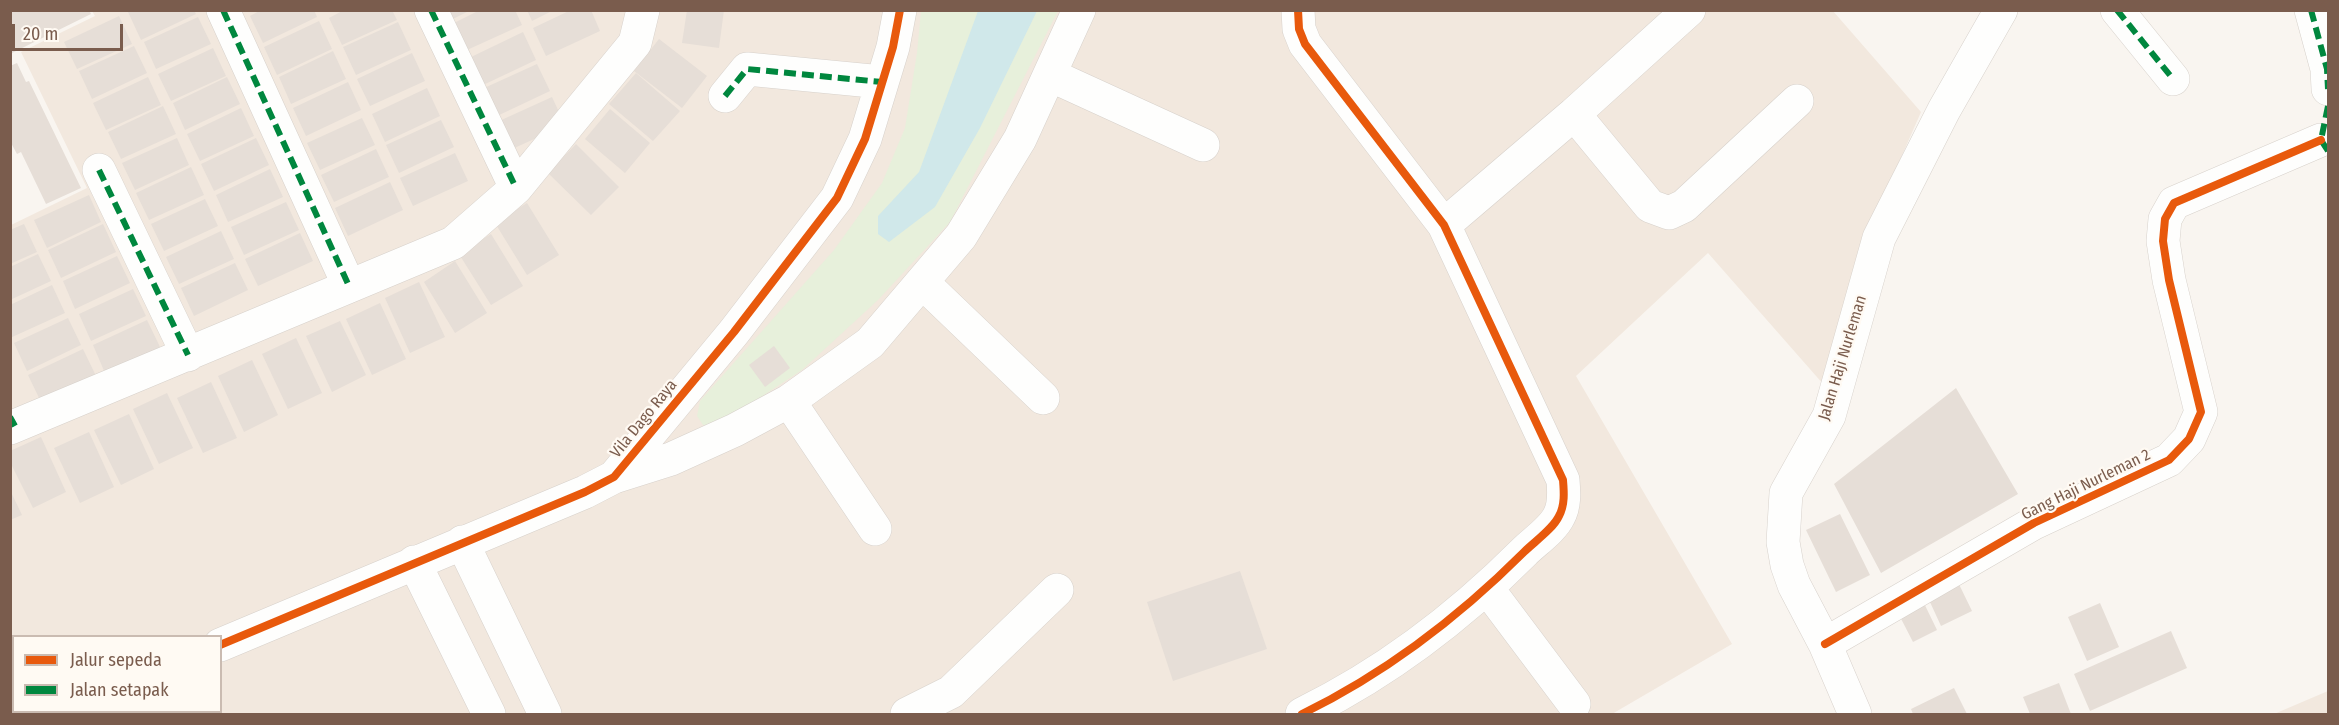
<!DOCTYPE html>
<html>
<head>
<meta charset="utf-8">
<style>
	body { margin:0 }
	#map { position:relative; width:2339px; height:725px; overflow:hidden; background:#f9f5f0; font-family:"Fira Sans Condensed",sans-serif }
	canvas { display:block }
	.frame { position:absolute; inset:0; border:12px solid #7a5c4d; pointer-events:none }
	.legend { position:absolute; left:12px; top:635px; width:210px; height:78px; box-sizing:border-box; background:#fffaf3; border:2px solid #cabbb1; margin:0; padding:8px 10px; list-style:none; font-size:18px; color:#7a5c4d }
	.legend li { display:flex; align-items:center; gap:12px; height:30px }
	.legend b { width:30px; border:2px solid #cabbb1 }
	.scale { position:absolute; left:12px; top:24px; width:111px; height:27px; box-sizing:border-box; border:3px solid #7a5c4d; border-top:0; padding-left:8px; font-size:18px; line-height:21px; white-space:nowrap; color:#7a5c4d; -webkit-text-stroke:4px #fffaf3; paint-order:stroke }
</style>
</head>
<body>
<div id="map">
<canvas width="2339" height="725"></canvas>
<div class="frame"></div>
<ul class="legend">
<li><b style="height:8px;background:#e8590c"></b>Jalur sepeda</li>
<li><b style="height:8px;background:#00873e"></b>Jalan setapak</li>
</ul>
<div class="scale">20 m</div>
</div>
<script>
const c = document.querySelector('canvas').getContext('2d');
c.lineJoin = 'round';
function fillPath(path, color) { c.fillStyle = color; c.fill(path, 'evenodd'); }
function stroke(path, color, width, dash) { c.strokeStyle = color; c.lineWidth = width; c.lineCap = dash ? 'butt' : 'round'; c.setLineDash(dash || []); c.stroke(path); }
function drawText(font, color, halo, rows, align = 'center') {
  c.font = font + ' "Fira Sans Condensed",sans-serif'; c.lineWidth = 4.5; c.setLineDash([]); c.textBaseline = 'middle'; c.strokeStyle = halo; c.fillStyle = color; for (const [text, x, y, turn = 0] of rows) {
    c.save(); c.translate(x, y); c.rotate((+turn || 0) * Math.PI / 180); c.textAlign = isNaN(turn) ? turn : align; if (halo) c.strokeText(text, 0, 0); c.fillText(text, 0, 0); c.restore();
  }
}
fillPath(new Path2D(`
	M 92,11 L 1833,11 L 1921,112 L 1858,256 L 1831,393 L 1708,253 L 1576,376 L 1732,644 L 1612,714 L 11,714 L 11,225 L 87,188 L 21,52 L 95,16 ZM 14,636 L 220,636 L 220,712 L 14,712 Z
	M 2328,691 L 2328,714 L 2274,714 Z`), '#f2e8de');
fillPath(new Path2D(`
	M 921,11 L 1058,11 L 950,222 L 878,300 L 802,370 L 717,426 L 703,425 L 697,416 L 700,401 L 834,250 L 882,183 L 905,128 L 917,53 Z`), '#e7f0db');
fillPath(new Path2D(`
	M 978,11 L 1037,11 L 980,128 L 935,207 L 889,242 L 878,234 L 878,216 L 919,172 Z`), '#d0e8ea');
fillPath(new Path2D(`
	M 10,10 L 89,10 L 91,14 L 10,54 Z
	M 132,10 L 194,10 L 196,14 L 141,40 L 128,12 Z
	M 261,10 L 314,10 L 317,17 L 263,43 L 250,16 Z
	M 344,10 L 392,10 L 397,20 L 342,45 L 329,18 Z
	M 449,10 L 471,10 L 453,19 Z
	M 480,10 L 515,10 L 522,25 L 467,50 L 454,23 Z
	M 527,10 L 554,10 L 532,21 Z
	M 571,10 L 591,10 L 600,31 L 546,56 L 533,28 Z
	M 687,10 L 724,10 L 719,48 L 682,43 Z
	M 119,16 L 132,44 L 77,69 L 64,42 Z
	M 198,17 L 211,44 L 156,69 L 144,42 Z
	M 319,21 L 332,49 L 277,75 L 264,47 Z
	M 398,22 L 411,50 L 356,75 L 343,47 Z
	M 523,32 L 536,60 L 481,86 L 469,58 Z
	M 659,39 L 707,76 L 682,108 L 634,71 Z
	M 134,46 L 147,73 L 92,99 L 79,71 Z
	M 213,48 L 226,76 L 171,101 L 158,74 Z
	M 333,51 L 346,79 L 291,104 L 279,77 Z
	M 412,53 L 425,81 L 370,106 L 357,79 Z
	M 17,63 L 26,82 L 29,81 L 81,188 L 46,204 L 21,152 L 17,154 L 10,141 L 10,66 Z
	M 537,64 L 550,91 L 495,117 L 482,89 Z
	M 636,73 L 680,111 L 653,141 L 609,104 Z
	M 148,77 L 161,105 L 106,130 L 93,103 Z
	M 227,77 L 240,104 L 185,130 L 173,103 Z
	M 348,82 L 361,110 L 306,136 L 293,108 Z
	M 427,88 L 440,116 L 385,142 L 372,114 Z
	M 552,97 L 565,125 L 510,150 L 497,122 Z
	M 163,106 L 176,134 L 121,159 L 108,132 Z
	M 241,108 L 254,136 L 200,161 L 187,134 Z
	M 610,109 L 650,143 L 625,173 L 585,139 Z
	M 362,118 L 375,145 L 320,170 L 307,143 Z
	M 441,120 L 454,147 L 399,173 L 386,145 Z
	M 177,138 L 189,165 L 135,190 L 122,163 Z
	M 256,138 L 269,165 L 214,191 L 201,164 Z
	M 576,144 L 619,187 L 591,215 L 548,173 Z
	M 376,149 L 389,177 L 334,202 L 321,175 Z
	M 455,153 L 468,181 L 413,206 L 400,178 Z
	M 191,167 L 204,195 L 149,220 L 136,193 Z
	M 270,169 L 283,197 L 228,222 L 216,195 Z
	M 390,182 L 403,210 L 348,236 L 335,208 Z
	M 89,195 L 101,222 L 47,248 L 34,220 Z
	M 205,199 L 218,226 L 164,251 L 151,224 Z
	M 286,202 L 299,230 L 244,255 L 231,227 Z
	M 527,203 L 559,255 L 527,275 L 495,223 Z
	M 24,224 L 37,252 L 10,264 L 10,230 Z
	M 103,224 L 116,252 L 61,278 L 48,250 Z
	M 221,231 L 234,259 L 179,284 L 166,257 Z
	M 300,233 L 313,261 L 258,286 L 245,259 Z
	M 491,234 L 523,286 L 491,305 L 459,254 Z
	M 38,254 L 51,281 L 10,300 L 10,267 Z
	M 117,256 L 130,283 L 75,309 L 63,281 Z
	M 455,261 L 487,313 L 455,333 L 424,282 Z
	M 235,263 L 248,290 L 194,316 L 181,288 Z
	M 419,282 L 445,337 L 410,353 L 385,298 Z
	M 52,285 L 65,313 L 10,338 L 10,305 Z
	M 133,289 L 146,316 L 91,341 L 79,314 Z
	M 380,303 L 406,359 L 372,375 L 346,319 Z
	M 68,318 L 81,345 L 27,371 L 14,343 Z
	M 147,320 L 160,347 L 105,373 L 93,345 Z
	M 340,321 L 366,375 L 332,392 L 306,336 Z
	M 296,338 L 322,393 L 288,409 L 262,354 Z
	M 774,346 L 790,368 L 765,387 L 749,365 Z
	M 83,349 L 96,376 L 41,402 L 28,375 Z
	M 252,360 L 278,415 L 244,432 L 218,376 Z
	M 211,382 L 237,438 L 203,453 L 177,398 Z
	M 1956,388 L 2018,494 L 1881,573 L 1834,484 Z
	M 167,393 L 193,448 L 159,464 L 133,409 Z
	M 129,414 L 154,469 L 121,485 L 94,430 Z
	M 89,432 L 114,487 L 80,503 L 54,448 Z
	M 41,437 L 66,492 L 33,508 L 10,462 L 10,451 Z
	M 10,490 L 22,515 L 10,520 Z
	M 1840,514 L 1870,575 L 1836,592 L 1806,530 Z
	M 1240,571 L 1267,649 L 1173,681 L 1147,602 Z
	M 1954,574 L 1972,611 L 1941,626 L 1924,589 Z
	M 1920,595 L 1937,630 L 1913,642 L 1895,607 Z
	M 2100,603 L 2119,647 L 2087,661 L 2068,617 Z
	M 2171,631 L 2187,668 L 2090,711 L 2074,674 Z
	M 2059,683 L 2071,714 L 2030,714 L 2023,697 Z
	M 1954,688 L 1967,714 L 1913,714 L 1911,709 Z`), '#e6ded7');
const minor = new Path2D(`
	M 223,10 L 349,286
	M 431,10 L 516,188
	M 1298,10 L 1299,29 L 1305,44 L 1444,225 L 1563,480 C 1564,492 1565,505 1559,516 C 1553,529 1534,542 1524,552 C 1458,618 1386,673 1302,714
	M 2117,10 L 2173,79
	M 2311,10 L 2327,69 L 2328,89
	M 1050,75 L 1203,145
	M 725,96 L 747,69 L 882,82
	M 1574,114 L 1650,206 L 1669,213 L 1684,206 L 1797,101
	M 99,170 L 188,355
	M 1444,225 L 1574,114 L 1689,10
	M 922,282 L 1043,398
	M 789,401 L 875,529
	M 10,428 L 453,243 L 516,188 L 635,43 L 643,10
	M 614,477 L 671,459 L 735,430 L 789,401 L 870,343 L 961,236 L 1020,139 L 1079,10
	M 462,542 L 545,714
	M 414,562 L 489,714
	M 1487,588 L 1574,704
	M 1825,644 L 2034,523 L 2169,460 L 2189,439 L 2201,412 L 2169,280 L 2163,241 L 2165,219 L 2174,203 L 2321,140
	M 220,645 L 585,492 L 614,477 L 734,332 L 837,198 L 865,139 L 893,47 L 900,10
	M 58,714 L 65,712
	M 907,714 L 951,692 L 1057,590
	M 1855,714 L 1825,644 L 1794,585 L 1787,565 L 1783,542 L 1786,493 L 1829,416 L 1879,238 L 1944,110 L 2001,10`);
stroke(minor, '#d7d1cb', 34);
stroke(minor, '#fefefd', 33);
stroke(new Path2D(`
	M 223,10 L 349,286
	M 431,10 L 516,188
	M 2117,10 L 2173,79
	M 2311,10 L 2327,69 L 2328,89
	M 725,96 L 747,69 L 882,82
	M 2328,106 L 2321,140 L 2328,151
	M 99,170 L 188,355
	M 10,417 L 15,426`), '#00873e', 6, [12, 6]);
stroke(new Path2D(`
	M 1298,10 L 1299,29 L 1305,44 L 1444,225 L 1563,480 C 1564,492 1565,505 1559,516 C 1553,529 1534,542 1524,552 C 1458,618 1386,673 1302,714
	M 1825,644 L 2034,523 L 2169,460 L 2189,439 L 2201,412 L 2169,280 L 2163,241 L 2165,219 L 2174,203 L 2321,140
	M 220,645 L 585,492 L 614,477 L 734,332 L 837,198 L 865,139 L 893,47 L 900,10`), '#e8590c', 8);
drawText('16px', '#7a5c4d', '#fffaf3', [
	["Jalan Haji Nurleman",1843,358,-73],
	["Vila Dago Raya",644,419,-51],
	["Gang Haji Nurleman 2",2086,485,-26]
]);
</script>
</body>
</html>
